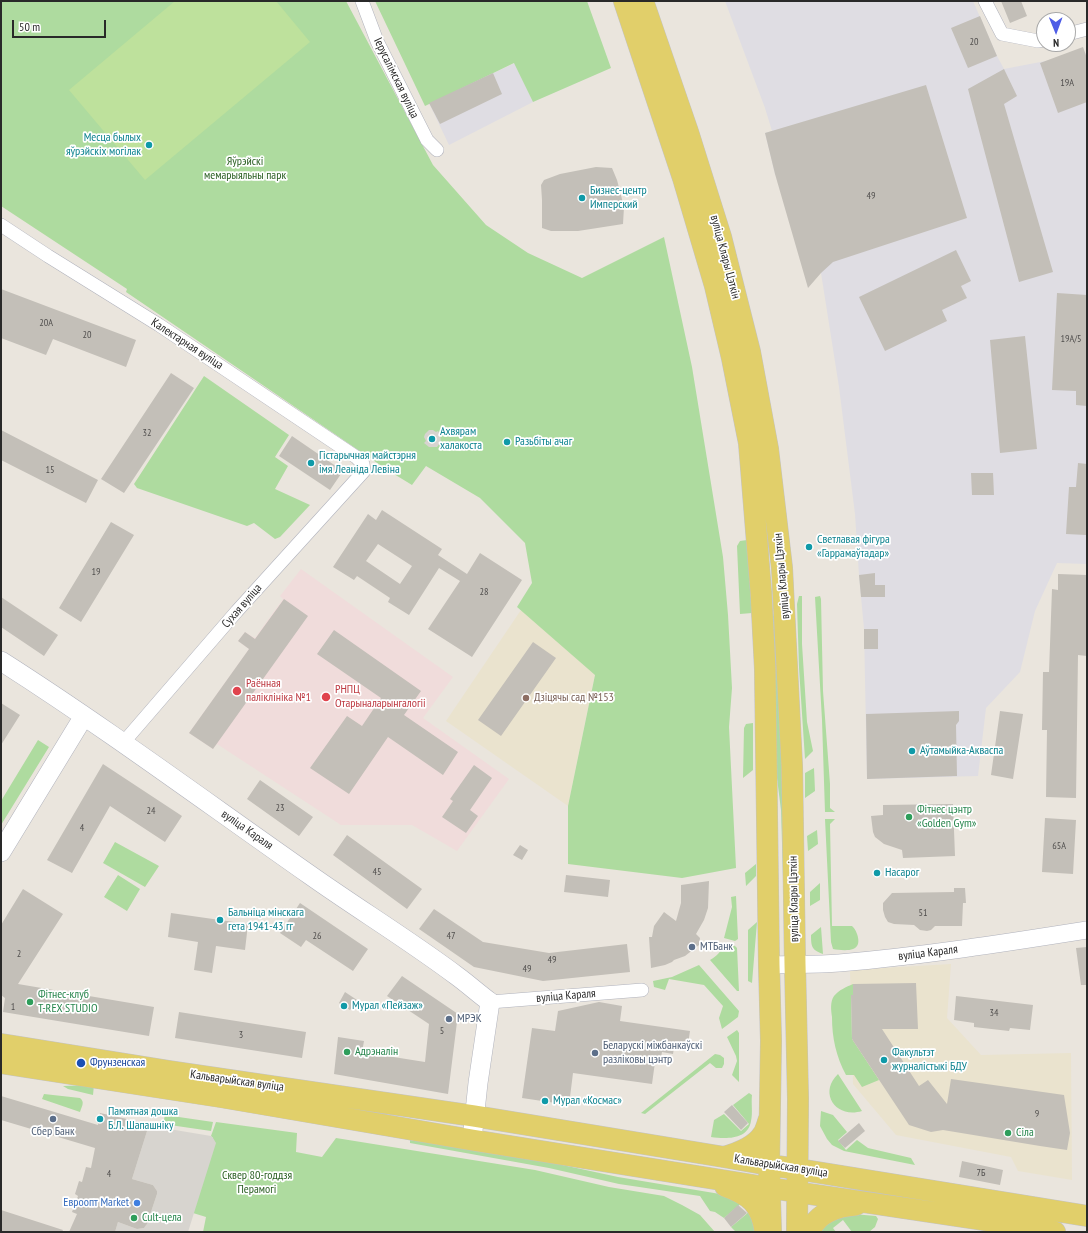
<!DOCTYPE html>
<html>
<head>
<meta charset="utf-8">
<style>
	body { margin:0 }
	#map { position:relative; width:1088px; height:1233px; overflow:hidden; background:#eae5dd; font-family:"PT Sans Narrow",sans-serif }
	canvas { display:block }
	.frame { position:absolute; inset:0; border:2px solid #292929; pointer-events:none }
	.north { position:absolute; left:1036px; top:12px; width:40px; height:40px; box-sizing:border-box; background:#fff; border:1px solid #a9a9a9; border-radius:50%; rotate:179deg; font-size:11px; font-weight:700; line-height:16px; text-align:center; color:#292929 }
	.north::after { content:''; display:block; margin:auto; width:14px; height:18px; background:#4e5de6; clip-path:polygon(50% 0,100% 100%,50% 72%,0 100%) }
	.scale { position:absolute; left:12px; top:20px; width:94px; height:18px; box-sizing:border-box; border:2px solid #292929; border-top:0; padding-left:5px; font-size:12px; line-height:14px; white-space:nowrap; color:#292929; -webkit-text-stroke:3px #fff; paint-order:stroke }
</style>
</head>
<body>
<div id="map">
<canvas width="1088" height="1233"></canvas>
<div class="frame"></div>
<div class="north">N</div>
<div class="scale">50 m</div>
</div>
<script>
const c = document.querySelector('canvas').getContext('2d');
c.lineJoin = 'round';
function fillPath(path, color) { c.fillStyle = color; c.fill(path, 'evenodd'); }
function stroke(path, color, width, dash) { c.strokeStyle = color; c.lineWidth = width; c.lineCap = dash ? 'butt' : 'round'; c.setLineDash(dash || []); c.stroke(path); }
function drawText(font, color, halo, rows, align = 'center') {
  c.font = font + ' "PT Sans Narrow",sans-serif'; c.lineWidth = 3.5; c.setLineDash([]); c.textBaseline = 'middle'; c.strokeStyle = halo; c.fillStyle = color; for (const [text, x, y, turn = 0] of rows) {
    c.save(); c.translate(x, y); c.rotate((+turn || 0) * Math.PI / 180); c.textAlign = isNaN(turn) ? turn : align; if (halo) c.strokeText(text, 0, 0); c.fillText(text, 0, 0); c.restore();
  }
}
fillPath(new Path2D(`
	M 725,1 L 973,1 L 997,56 L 1004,69 L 1087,53 L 1087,564 L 1057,563 L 1035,611 L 1020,672 L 986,708 L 978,776 L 867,779 L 864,629 L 859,575 L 855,514 L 839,387 L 821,273 L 775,174 L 765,133 L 772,131 L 765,108 Z
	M 515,63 L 533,102 L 449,145 L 429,103 Z`), '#dfdde3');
fillPath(new Path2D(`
	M 521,610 L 595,674 L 568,806 L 446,721 Z
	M 951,964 L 947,1018 L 981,1055 L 1071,1053 L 1072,1180 L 1018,1171 L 1011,1157 L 896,1135 L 853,1084 L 850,970 Z`), '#eae3ce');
fillPath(new Path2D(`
	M 301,569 L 453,677 L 423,718 L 509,779 L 457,851 L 412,825 L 341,825 L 217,744 L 213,749 L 189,733 L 249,649 L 238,641 L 245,632 L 255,638 L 283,599 L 280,596 Z`), '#f0dcdb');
fillPath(new Path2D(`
	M 1,1 L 346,1 L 433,165 L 486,225 L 528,253 L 582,278 L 664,237 L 692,367 L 723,557 L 728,615 L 732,688 L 729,727 L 736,868 L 682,878 L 568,864 L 568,806 L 595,675 L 517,607 L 532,583 L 525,543 L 480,498 L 426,466 L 412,485 L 389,471 L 126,292 L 127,289 L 1,206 Z
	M 375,1 L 587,1 L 611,68 L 533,102 L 514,63 L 425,106 Z
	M 204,376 L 289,435 L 275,457 L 288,466 L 275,489 L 310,505 L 280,537 L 275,539 L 254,523 L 247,526 L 137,488 L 134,484 Z
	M 747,540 L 752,613 L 740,614 L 737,546 L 740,541 Z
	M 799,596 L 802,596 L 802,644 L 807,722 L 813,751 L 805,759 L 799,668 L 797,604 Z
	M 820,596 L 821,599 L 823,691 L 830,784 L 830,808 L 835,812 L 825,812 L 822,720 L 815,597 Z
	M 774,613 L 779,623 L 785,943 L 781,810 L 776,770 L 773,616 Z
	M 753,723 L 753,770 L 743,778 L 744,728 L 746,724 Z
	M 38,740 L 49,747 L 1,825 L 1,801 Z
	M 814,768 L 815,791 L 805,798 L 805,773 Z
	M 825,819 L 835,819 L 830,824 L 832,926 L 852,926 C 857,930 863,946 853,949 C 848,951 838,950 833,949 L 831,942 Z
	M 817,830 L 818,844 L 808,851 L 807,836 Z
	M 115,842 L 159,866 L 145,887 L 103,863 Z
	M 756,864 L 756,876 L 746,886 L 745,873 Z
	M 118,875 L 140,889 L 127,911 L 104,897 Z
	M 820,883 L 820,900 L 810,906 L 810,892 Z
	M 736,896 L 738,939 L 735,941 L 724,938 L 732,907 L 731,897 Z
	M 757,922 L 752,983 L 748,981 L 748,930 Z
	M 821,927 L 823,954 C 812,950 811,947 811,935 Z
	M 724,943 L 735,946 L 737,948 L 739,991 L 737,991 L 710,960 C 717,956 722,951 724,943 Z
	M 699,965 L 739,1011 L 738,1017 L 722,1029 L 719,1018 L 723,1006 L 704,985 L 669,979 L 665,990 L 654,987 L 653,981 L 672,977 Z
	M 853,984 L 853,995 L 851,995 L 852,1039 L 879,1080 L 862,1087 L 854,1075 L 846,1075 C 836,1056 832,1038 832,1017 C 831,1010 830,1002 834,996 C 839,990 846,987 853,984 Z
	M 737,1030 L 739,1033 L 739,1082 L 732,1075 L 737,1061 L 736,1056 L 727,1037 Z
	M 715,1054 L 720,1055 L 724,1058 L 724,1064 L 722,1068 L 716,1068 L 710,1063 L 645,1114 L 641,1113 Z
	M 838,1074 L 862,1111 C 836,1119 818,1093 838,1074 Z
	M 94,1085 L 93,1095 L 68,1089 L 63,1086 Z
	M 749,1093 L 752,1095 C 751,1103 753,1113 751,1121 C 748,1140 726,1139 711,1137 L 714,1120 L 724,1114 L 741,1131 L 749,1124 L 733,1105 Z
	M 44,1094 L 80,1098 C 85,1102 82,1106 80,1112 L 42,1099 Z
	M 821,1111 L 833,1115 L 847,1132 L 838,1140 L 846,1150 L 857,1140 L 868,1148 L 911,1158 L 915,1165 L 844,1151 L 832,1145 L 827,1139 L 820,1126 Z
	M 165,1115 L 213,1122 L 211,1131 L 163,1124 Z
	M 216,1122 L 297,1133 L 296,1152 L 322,1157 L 336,1138 L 535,1170 L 609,1187 L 664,1196 L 682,1205 L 700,1215 L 715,1232 L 203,1232 L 206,1217 L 193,1213 L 213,1138 L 211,1136 Z
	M 410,1140 L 521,1156 L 618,1177 L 726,1195 L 746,1202 L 760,1232 L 736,1232 L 731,1227 L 750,1211 L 743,1202 L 724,1218 L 715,1212 L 710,1211 L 700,1196 L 619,1184 L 549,1168 L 410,1143 Z
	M 853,1214 L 876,1216 L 878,1219 L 875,1227 L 869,1232 L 852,1232 L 843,1220 L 833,1228 L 836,1232 L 817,1232 L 824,1222 Z`), '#aedb9f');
fillPath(new Path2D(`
	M 175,1 L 276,1 L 310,42 L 145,180 L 69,90 Z`), '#bee19c');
fillPath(new Path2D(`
	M 429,430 L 433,430 L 436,432 L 438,431 L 440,434 L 441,442 L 437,447 L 429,447 L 424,443 L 426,441 L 424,437 L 425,434 Z
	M 157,1125 L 163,1128 L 211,1136 L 213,1138 L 216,1143 L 188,1232 L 115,1232 L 118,1222 L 137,1229 L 144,1228 L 147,1224 L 157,1194 L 157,1191 L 153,1185 L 132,1179 L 148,1128 Z`), '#d7d4cf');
fillPath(new Path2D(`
	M 1001,1 L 1021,1 L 1027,16 L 1010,23 Z
	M 980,16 L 997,56 L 968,68 L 951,28 Z
	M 1083,47 L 1087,58 L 1087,102 L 1058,113 L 1040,63 Z
	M 1004,69 L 1017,96 L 1004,104 L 1053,272 L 1019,282 L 968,89 Z
	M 493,73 L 502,94 L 440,124 L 429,103 Z
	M 926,85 L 967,218 L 833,262 L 821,273 L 808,288 L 775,174 L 765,133 Z
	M 596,167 L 612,168 L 617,180 L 624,207 L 623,224 L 578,231 L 551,231 L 542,228 L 542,200 L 541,185 L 544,180 L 560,174 Z
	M 956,250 L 971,281 L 961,286 L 967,298 L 942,310 L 947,321 L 885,351 L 859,297 Z
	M 1,289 L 136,340 L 126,367 L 53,339 L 46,355 L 1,338 Z
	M 1057,293 L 1087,295 L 1087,406 L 1076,405 L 1076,391 L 1052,390 Z
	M 1025,336 L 1037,449 L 1000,453 L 990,340 Z
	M 171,373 L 194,388 L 124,493 L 101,479 Z
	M 1,430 L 98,480 L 86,503 L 1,460 Z
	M 292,436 L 343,471 L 330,490 L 279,456 Z
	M 1078,463 L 1087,464 L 1086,535 L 1066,534 L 1069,487 L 1076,487 Z
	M 971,473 L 993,473 L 994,495 L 972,495 Z
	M 382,510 L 442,549 L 438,555 L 467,574 L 480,553 L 522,580 L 472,657 L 428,629 L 460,581 L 439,568 L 409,615 L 388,602 L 390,598 L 357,576 L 354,580 L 333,567 L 368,514 L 376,520 ZM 378,544 L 412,566 L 400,584 L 366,561 Z
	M 111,522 L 134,535 L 81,622 L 59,608 Z
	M 875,573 L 875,585 L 885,585 L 885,597 L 861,597 L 859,575 Z
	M 1058,574 L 1087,575 L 1087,656 L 1078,655 L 1076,798 L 1046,797 L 1047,730 L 1042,730 L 1043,672 L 1049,672 L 1052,589 L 1058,590 Z
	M 1,597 L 58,635 L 44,656 L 1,627 Z
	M 284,599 L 308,616 L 213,749 L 189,733 L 249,649 L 238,641 L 245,632 L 255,639 Z
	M 864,629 L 878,629 L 878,649 L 864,649 Z
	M 334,630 L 421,691 L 404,715 L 458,752 L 443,775 L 388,737 L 349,794 L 310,768 L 347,716 L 362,726 L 381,698 L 317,654 Z
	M 533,642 L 556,658 L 501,736 L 478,720 Z
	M 1,703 L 20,715 L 1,745 Z
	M 959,711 L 959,721 L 956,725 L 957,776 L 867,779 L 866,714 Z
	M 1000,711 L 1023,714 L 1013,779 L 991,775 Z
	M 103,764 L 182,816 L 165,842 L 110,806 L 72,873 L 47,860 Z
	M 474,765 L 492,778 L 470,810 L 478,816 L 466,833 L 442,817 L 453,801 L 450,799 Z
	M 260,780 L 313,817 L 299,836 L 247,799 Z
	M 953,804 L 955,856 L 903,858 L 902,850 L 884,844 L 875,837 L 873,832 L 871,816 L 883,815 L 883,805 Z
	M 1045,818 L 1076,820 L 1073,874 L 1042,872 Z
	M 347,835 L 422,889 L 407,909 L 333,855 Z
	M 520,845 L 528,850 L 522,860 L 513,855 Z
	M 566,875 L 610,880 L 608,897 L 564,892 Z
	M 709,881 L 708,908 L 704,920 L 696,934 L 700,938 L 699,945 L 685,956 L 674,960 L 672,962 L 665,965 L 651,968 L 649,937 L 652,937 L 654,926 L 664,912 L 676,921 L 681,903 L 681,885 Z
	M 954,888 L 965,888 L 966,903 L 963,903 L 962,926 L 935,926 L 931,930 L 927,931 L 920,930 L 914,925 L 894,924 L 888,922 L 885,917 L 883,910 L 883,903 L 892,893 L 954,892 Z
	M 23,889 L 63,914 L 18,984 L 154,1007 L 149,1036 L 3,1012 L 5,998 L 1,995 L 1,925 Z
	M 300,903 L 368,949 L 353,971 L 306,940 L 301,947 L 280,933 Z
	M 434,909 L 483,942 L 549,953 L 627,944 L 630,972 L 543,981 L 474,967 L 419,929 Z
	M 171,913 L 248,924 L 245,950 L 216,946 L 212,973 L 194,970 L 198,942 L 168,937 Z
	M 1087,947 L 1087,985 L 1081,985 L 1076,948 Z
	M 402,976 L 458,1014 L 448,1094 L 334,1074 L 338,1037 L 364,1041 L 362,1052 L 425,1062 L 429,1024 L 387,996 Z
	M 916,983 L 918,1029 L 882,1029 L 919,1086 L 928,1080 L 947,1104 L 951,1079 L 1064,1095 L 1070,1133 L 1067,1150 L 1040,1146 L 943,1130 L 931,1132 L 909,1125 L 852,1039 L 851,995 L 853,995 L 853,984 Z
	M 345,992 L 357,1000 L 350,1010 L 339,1003 Z
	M 956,996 L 1033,1005 L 1030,1030 L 1010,1028 L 1009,1031 L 974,1027 L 974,1023 L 954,1020 Z
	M 599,1002 L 622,1006 L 620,1021 L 690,1031 L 688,1044 L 675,1042 L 673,1054 L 662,1052 L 660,1063 L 655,1062 L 652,1084 L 573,1073 L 569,1105 L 522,1098 L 532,1028 L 555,1031 L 558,1011 Z
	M 179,1012 L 306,1032 L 302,1058 L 175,1038 Z
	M 1,1096 L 98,1125 L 100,1113 L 145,1123 L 148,1125 L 148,1128 L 132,1179 L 153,1185 L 157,1191 L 157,1194 L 147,1224 L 144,1228 L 137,1229 L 118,1222 L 115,1232 L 69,1232 L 77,1214 L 72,1212 L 78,1196 L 75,1194 L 79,1181 L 82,1182 L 86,1167 L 91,1168 L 95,1148 L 1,1120 Z
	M 732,1105 L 748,1123 L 741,1130 L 724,1112 Z
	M 859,1123 L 865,1131 L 845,1148 L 838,1141 Z
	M 962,1161 L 1003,1170 L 1000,1185 L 959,1177 Z
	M 738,1205 L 747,1213 L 731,1227 L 724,1218 Z
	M 1,1210 L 63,1230 L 62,1232 L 1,1232 Z`), '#c3bfb8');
const minor = new Path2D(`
	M 362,1 L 377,41 L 427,140 L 437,150
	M 985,1 L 1002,34 L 1038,41 L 1044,40
	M 1068,34 L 1087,29
	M 1,225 L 48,256 L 159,325 L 356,457 L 363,464 L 364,471 L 237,611 L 123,743
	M 490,1002 L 642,990`);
const tertiary = new Path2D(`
	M 769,965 C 792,964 816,965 839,963 C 922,956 1005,943 1087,930`);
const secondary = new Path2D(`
	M 1,661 C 106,728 207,803 310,875 C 358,909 409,940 457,976 C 468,984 479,994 490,1002 L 478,1083 L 472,1140
	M 1,852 L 84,716`);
const primary = new Path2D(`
	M 624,1 L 683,178 L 715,286 L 732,358 L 749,443 L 761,592 L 765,669 L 769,965 L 771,1041 L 769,1165 L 771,1232
	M 643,1 L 688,132 L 721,237 L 750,352 L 768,449 L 782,568 L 792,766 L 795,964 L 798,1099 L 797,1232
	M 1,1044 L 169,1071 L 474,1116 L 724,1157 L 769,1165 L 797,1169 L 1087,1216
	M 1,1063 L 221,1097 L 472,1140 L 796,1192 L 1011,1224 L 1055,1232
	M 724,1157 C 738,1153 755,1147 763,1134 C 766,1130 767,1124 769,1119
	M 725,1186 C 750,1195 761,1204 765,1231
	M 810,1232 C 816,1213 838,1206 856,1205`);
stroke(minor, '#b0b2bc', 14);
stroke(tertiary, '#b0b2bc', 18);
stroke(secondary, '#b0b2bc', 20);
stroke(primary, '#c3c3c3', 22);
stroke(minor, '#fff', 13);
stroke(tertiary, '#fff', 17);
stroke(secondary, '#fff', 19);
stroke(primary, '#e1cf6a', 21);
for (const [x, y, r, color] of [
	[149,145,4,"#0f9aa8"],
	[582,198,4,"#0f9aa8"],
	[432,439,4,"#0f9aa8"],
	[507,442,4,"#0f9aa8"],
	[311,463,4,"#0f9aa8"],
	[809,547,4,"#0f9aa8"],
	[237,691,5,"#e0444e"],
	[326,697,5,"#e0444e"],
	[526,698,4,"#8d6e63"],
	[912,751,4,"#0f9aa8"],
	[909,817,4,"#2e9e5b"],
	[877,873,4,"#0f9aa8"],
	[220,920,4,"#0f9aa8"],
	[692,947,4,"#5c6f8a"],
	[30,1002,4,"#2e9e5b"],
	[344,1006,4,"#0f9aa8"],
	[449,1019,4,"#5c6f8a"],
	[347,1052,4,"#2e9e5b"],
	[595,1053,4,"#5c6f8a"],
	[884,1060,4,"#0f9aa8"],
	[81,1063,5,"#1a4fb4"],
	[545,1101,4,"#0f9aa8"],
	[53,1119,4,"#5c6f8a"],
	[100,1119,4,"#0f9aa8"],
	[1008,1133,4,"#2e9e5b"],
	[137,1203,4,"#3f7fe0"],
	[134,1218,4,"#2e9e5b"]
]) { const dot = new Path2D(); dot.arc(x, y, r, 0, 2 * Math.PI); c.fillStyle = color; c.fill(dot); stroke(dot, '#fff', 1.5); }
drawText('10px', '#504e4d', null, [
	["20",974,42],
	["19А",1067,83],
	["49",871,196],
	["20А",46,323],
	["20",87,335],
	["19А/5",1071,339],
	["32",147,433],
	["15",50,470],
	["19",96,572],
	["28",484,592],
	["23",280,808],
	["24",151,811],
	["4",82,828],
	["65А",1059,846],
	["45",377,872],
	["51",923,913],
	["26",317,936],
	["47",451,936],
	["2",19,954],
	["49",552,960],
	["49",527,969],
	["1",13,1007],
	["34",994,1013],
	["5",442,1031],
	["3",241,1035],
	["9",1037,1114],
	["7Б",981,1173],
	["4",109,1174]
]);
drawText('12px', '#292929', '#fff', [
	["Іерусалімская вуліца",396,78,64],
	["вуліца Клары Цэткін",725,257,75],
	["Калектарная вуліца",187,344,33],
	["вуліца Клары Цэткін",782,576,-95],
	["Сухая вуліца",242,606,-49],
	["вуліца Караля",247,830,35],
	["вуліца Клары Цэткін",794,899,-91],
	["вуліца Караля",928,953,-7],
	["вуліца Караля",566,996,-5],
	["Кальварыйская вуліца",237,1081,8],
	["Кальварыйская вуліца",781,1166,9]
]);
drawText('12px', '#0d838f', '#fff', [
	["Месца былых",141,138,"right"],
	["яўрэйскіх могілак",141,152,"right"],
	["Бизнес-центр",590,191],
	["Имперский",590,205],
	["Ахвярам",440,432],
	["халакоста",440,446],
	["Разьбіты ачаг",515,442],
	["Гістарычная майстэрня",319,456],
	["імя Леаніда Левіна",319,470],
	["Светлавая фігура",817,540],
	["«Гаррамаўтадар»",817,554],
	["Аўтамыйка-Акваспа",920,751],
	["Насарог",885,873],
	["Бальніца мінскага",228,913],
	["гета 1941-43 гг",228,927],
	["Мурал «Пейзаж»",352,1006],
	["Факультэт",892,1053],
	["журналістыкі БДУ",892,1067],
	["Мурал «Космас»",553,1101],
	["Памятная дошка",108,1112],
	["Б.Л. Шапашніку",108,1126]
], 'left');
drawText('12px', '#295e21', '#fff', [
	["Яўрэйскі",245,162],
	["мемарыяльны парк",245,176],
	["Сквер 80-годдзя",257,1176],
	["Перамогі",257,1190]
]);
drawText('12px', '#be3a42', '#fff', [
	["Раённая",246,684],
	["паліклініка №1",246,698],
	["РНПЦ",335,690],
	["Отарыналарынгалогіі",335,704]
], 'left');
drawText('12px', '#785e54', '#fff', [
	["Дзіцячы сад №153",534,698]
], 'left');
drawText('12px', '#27864d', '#fff', [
	["Фітнес цэнтр",917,810],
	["«Golden Gym»",917,824],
	["Фітнес-клуб",38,995],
	["T-REX STUDIO",38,1009],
	["Адрэналін",355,1052],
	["Сіла",1016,1133],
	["Cult-цела",142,1218]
], 'left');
drawText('12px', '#4e5e75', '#fff', [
	["МТБанк",700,947],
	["МРЭК",457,1019],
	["Беларускі міжбанкаўскі",603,1046],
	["разліковы цэнтр",603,1060],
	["Сбер Банк",53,1132,"center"]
], 'left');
drawText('12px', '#164399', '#fff', [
	["Фрунзенская",90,1063]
], 'left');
drawText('12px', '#366cbe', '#fff', [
	["Евроопт Market",129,1203]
], 'right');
</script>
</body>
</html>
